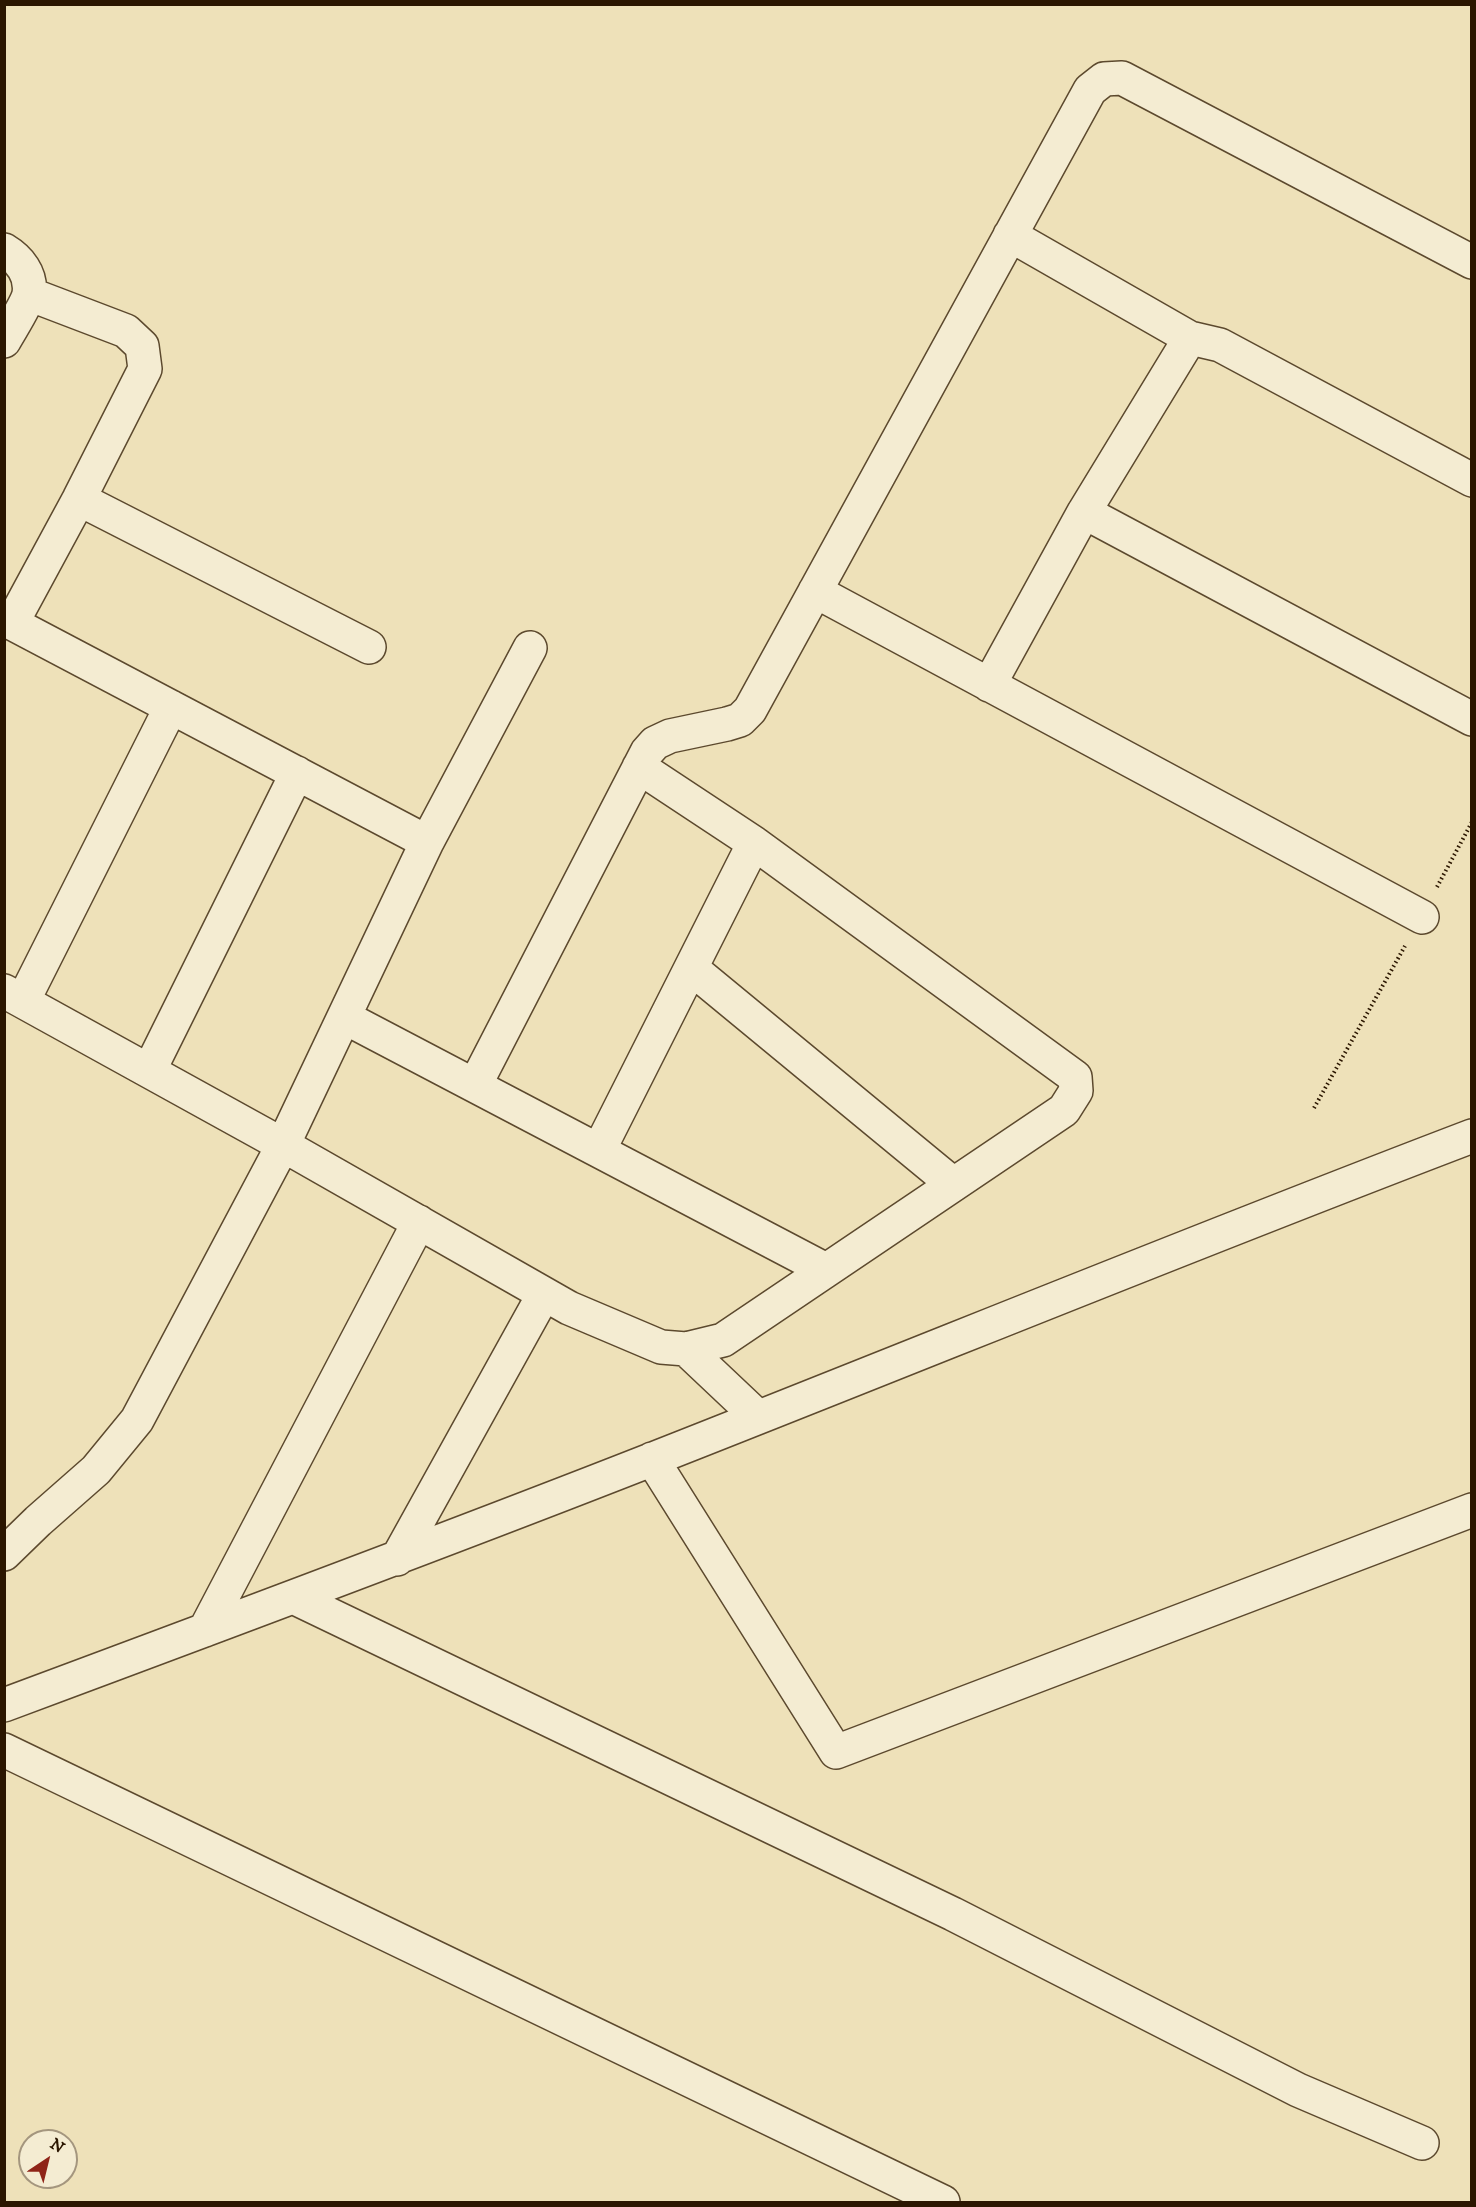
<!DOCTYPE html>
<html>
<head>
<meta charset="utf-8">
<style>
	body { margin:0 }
	#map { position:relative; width:1476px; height:2207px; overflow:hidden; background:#eee1b9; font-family:"IM FELL DW Pica",serif }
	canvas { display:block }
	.frame { position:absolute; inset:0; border:6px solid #2b1600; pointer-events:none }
	.north { position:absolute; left:18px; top:2129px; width:60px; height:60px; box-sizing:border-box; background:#f4ecd2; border:2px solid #a4967e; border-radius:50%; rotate:35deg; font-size:16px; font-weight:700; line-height:24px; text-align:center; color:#2b1600 }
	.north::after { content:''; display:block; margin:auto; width:21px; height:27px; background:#8f2418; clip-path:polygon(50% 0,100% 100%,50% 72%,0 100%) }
</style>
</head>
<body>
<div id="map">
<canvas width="1476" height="2207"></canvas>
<div class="frame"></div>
<div class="north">N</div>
</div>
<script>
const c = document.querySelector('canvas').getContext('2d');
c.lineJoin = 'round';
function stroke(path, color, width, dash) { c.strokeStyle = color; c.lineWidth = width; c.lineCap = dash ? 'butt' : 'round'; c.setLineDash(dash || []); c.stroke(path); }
const minor = new Path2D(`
	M 1010,235 L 1190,338 L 1220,345 L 1472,480
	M 4,250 C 19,259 32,274 29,294 C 27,304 10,330 4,341
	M 79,499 L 369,647
	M 1084,512 L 1472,719
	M 815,591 L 1422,917
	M 4,619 L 427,842
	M 12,623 L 79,499 L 145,369 L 142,346 L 126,331 L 29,294
	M 989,685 L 1084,512 L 1190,338
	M 691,968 L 953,1184
	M 4,991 L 283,1145 L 569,1308 L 661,1347 L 686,1349 L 723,1340 L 1064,1110 L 1076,1091 L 1075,1077 L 754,843 L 639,767
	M 23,1001 L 171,707
	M 344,1017 L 826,1270
	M 149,1071 L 297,773
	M 475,1085 L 647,752 L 655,743 L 670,736 L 727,724 L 740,720 L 750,710 L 1090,90 L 1104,79 L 1122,78 L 1472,262
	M 599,1150 L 754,843
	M 686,1349 L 758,1417
	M 652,1459 L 836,1752 L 1472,1510
	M 4,1554 L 38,1521 L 96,1470 L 137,1420 L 283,1145 L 427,842 L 530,648
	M 397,1559 L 544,1294
	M 293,1597 L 953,1914 L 1298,2090 L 1422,2143
	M 205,1630 L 419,1222
	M 4,1705 C 219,1625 434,1545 648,1461 C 923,1353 1196,1241 1472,1136
	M 4,1750 L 943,2202`);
stroke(minor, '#5c492e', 36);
stroke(new Path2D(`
	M 1437,887 L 1472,822
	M 1314,1108 L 1405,946`), '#2b1600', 4, [1.5, 3]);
stroke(minor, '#f4ecd2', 33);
</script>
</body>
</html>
